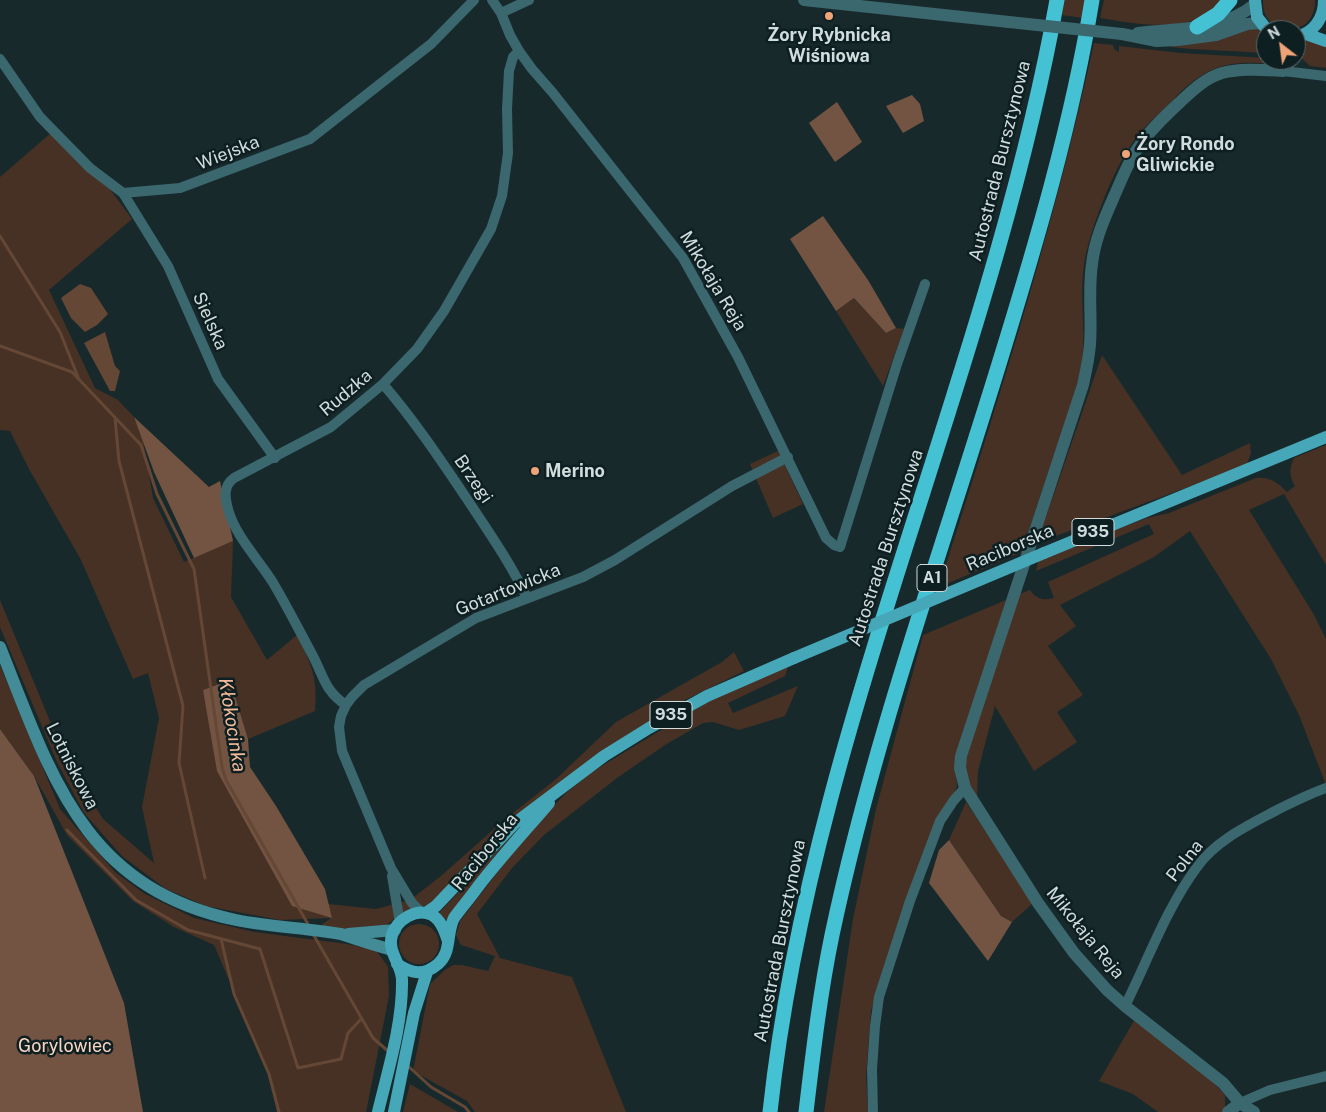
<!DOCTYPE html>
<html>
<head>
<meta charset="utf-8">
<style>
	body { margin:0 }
	#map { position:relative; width:1326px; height:1112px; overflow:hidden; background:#18292c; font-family:"Public Sans",sans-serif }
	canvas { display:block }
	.north { position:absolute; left:1256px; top:20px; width:50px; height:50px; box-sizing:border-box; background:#0e1f22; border:1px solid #5c6b6d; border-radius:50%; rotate:330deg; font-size:14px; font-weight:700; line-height:20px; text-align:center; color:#d1dcdd }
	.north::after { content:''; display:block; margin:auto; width:18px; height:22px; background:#efa377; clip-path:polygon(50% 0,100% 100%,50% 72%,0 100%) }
</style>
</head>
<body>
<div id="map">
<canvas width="1326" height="1112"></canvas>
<div class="north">N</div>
</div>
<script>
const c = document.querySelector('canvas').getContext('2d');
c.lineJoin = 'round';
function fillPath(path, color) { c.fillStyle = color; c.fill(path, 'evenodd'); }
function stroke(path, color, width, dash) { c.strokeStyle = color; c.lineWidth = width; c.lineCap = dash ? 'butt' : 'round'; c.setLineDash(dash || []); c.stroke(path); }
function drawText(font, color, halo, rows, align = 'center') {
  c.font = font + ' "Public Sans",sans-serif'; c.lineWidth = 5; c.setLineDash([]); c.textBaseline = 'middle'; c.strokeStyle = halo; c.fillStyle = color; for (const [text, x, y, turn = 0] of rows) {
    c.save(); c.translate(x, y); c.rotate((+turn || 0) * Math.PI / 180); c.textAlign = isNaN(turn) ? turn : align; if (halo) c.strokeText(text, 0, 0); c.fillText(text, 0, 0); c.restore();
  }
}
fillPath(new Path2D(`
	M 1064,0 L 1086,0 L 1083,18 L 1062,15 Z
	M 1104,0 L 1224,0 C 1196,36 1138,24 1100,18 Z
	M 1263,0 L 1315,0 C 1316,40 1261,39 1263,0 Z
	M 1253,28 L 1258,29 L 1266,36 L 1266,53 L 1191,49 L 1171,47 L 1171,44 Z
	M 1306,39 L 1326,46 L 1326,68 L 1310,66 L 1296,53 L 1296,43 Z
	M 1094,43 L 1113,45 L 1114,49 L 1119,52 L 1119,46 L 1180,53 L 1266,58 L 1266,60 L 1272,60 L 1270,64 C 1250,62 1232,62 1214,69 C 1197,76 1184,88 1172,101 C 1158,114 1144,127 1133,142 C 1113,169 1089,232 1084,265 C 1079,299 1087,334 1081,367 C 1076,392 1067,416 1059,440 C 1046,477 1034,515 1022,552 L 939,587 C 996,407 1054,228 1094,43 Z
	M 51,133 L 109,188 L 132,219 L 49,290 L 95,388 L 118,400 L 134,417 L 143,440 L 153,498 L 184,562 L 233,541 L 231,597 L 267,660 L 297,635 C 311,665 318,676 315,711 L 248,739 L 230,680 L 203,690 L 332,918 L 328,904 L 376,909 L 410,900 L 441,876 L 504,820 L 555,780 L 616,722 L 722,662 L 734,652 L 744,671 L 685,700 L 627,735 L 428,905 L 398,914 L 391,922 L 379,928 L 345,930 L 320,926 L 331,918 L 280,920 L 206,906 L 166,889 L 122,856 L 84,813 L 57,762 L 0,627 L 0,600 L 66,760 L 103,819 L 154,863 L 142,807 L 159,718 L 148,673 L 133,679 L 81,560 L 29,469 L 10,431 L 0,430 L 0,177 Z
	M 854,298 L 886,333 L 896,328 L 904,329 L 883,386 L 836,311 Z
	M 1102,355 L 1182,475 L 1250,443 L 1251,453 L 1247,464 L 1226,473 L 1037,543 Z
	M 1326,445 L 1326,565 L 1284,494 L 1249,510 L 1313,613 L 1326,639 L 1326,785 L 1299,715 L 1271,659 L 1190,531 L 1154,557 L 1060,605 L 1076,626 L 1048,646 L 1083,695 L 1057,712 L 1077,742 L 1034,771 L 995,706 L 978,771 L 977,799 L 966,776 L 966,759 L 1015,596 L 1030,590 C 1036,599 1044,601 1054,598 L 1048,582 L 1154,534 L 1149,524 L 1036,571 L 1039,558 L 1147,518 L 1169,513 L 1256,478 C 1270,477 1277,482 1287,492 L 1295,486 C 1289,476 1289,469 1294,458 Z
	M 778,451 L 803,504 L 773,518 L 750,464 Z
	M 1006,600 L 955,767 L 957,786 L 881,977 L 871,1011 L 866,1076 L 868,1112 L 824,1112 L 853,919 L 876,809 L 923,635 Z
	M 789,664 L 785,676 L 728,703 L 733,713 L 798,686 L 785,716 L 739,730 L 713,722 L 703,723 L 665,745 L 617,778 L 544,835 L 512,868 L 477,914 L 500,958 L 572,977 L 626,1112 L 475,1112 L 467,1101 L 413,1071 L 430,984 L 445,970 L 453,965 L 462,965 L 488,971 L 495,956 L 461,945 L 456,935 L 460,921 L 527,834 L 566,793 L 592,772 L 707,702 Z
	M 0,665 L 60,809 L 115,872 L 145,894 L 194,918 L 254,932 L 347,944 L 376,950 L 388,967 L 389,996 L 366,1112 L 277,1112 L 267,1068 L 214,945 L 174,927 L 133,901 L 67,835 L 34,776 L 0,729 Z
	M 966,802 L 1033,903 L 1012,922 L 1001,916 L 949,840 Z
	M 532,814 L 493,858 L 446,920 L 439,913 Z
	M399 944a20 20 0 1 1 40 0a20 20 0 1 1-40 0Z
	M 1135,1019 L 1213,1082 L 1225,1095 L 1225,1108 L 1222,1112 L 1158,1112 L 1133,1094 L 1099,1081 Z
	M 410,1084 L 458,1112 L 403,1112 Z`), '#473124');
fillPath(new Path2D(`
	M 912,95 L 920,104 L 924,121 L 903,133 L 886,106 Z
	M 837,102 L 862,142 L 835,162 L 809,123 Z
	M 823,216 L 868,280 L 896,328 L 886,333 L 854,298 L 836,311 L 790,239 Z
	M 134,417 L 209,487 L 220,481 L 233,541 L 194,558 L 154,472 Z
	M 230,680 L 248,739 L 250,767 L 276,806 L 325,889 L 332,918 L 292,906 L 217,771 L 203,690 Z
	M 0,729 L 34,776 L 124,1003 L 143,1112 L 0,1112 Z
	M 949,840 L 1001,916 L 1012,922 L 988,961 L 929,883 L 939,850 Z`), '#735442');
fillPath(new Path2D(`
	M 80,284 L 91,288 L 108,314 L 97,325 L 85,332 L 71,318 L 61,298 Z
	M 105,332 L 115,366 L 120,371 L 115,391 L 110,391 L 84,343 Z`), '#654735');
stroke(new Path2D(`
	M 0,236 L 60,332 L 78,377
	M 0,346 L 72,372 L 141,445 L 157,494 L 194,569 L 222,767 L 226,780 L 309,926
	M 115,418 L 119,461 L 183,706 L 179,763 L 205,878
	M 67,830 L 136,900 L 188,930 L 260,949 L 298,1068 L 341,1059 L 348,1033 L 361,1019
	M 313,934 L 373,1038 L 389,1052
	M 221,939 L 234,994 L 269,1074 L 279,1112
	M 408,1066 L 431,1087 L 465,1107 L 469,1112`), '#654735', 3);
stroke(new Path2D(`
	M 492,0 L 501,13 L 510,35 L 519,51 L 532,69 L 553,93 L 683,258 L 738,357 L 826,538 L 834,545 L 840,547 L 897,364 L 925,284
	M 501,13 L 529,0
	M 0,59 L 40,117 L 90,168 L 123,193 L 180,188 L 310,139 L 431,44 L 474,0
	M 1283,71 L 1326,76
	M 123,193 L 168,266 L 218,379 L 275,458
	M 383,384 C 414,420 440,459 467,499 C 488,531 510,562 527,598
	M 346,705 C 326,692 324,678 314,658 C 300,632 287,606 272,581 C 257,558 235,535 228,509 C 225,497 223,486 234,478 L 331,427 L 383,384 L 417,349 L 444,311 L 491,229 L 502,196 L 508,153 L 507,109 L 509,71 L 513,57 L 519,51
	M 392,876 L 400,923
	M 422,913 L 412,903 L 391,868 L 342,751 L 339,727 L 341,716 L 346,705 L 352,697 L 364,685 L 476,618 L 583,577 L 615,560 L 732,486 L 788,457
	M 1125,1006 C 1148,960 1166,909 1197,867 C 1216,840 1249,825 1277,810 C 1293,802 1309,794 1326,788
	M 1240,1103 L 1270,1090 L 1326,1076
	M 873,1112 L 872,1069 L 875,1026 L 879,997 L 910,901 L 940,821 L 954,800 L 965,788`), '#3b676e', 10);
stroke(new Path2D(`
	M 804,0 L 1009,22
	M 1138,33 C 1177,28 1222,31 1254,5
	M 1122,34 L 1157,41 L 1178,40 L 1216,35 L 1247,24 L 1260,23
	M 1228,1112 L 1240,1103
	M 1254,1112 L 1240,1103 L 1223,1083 L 1125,1006 L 1107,990 L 1074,953 L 1038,903 L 965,788 L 960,768 L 961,756 L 1083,385 C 1086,371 1089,358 1090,344 C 1092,317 1088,291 1092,264 C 1095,236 1108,211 1119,185 C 1125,171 1131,157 1140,145 C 1151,129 1165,116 1179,103 C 1192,91 1205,78 1222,73 C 1242,68 1263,70 1283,71 L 1284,60`), '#3b676e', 12);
stroke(new Path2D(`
	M 0,647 C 51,775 83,888 236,920 C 271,927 306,928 341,934 C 347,936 353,938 359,940 C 369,944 381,946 391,950
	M 348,934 L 395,930`), '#428b97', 12);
stroke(new Path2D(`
	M 1255,0 L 1257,17 L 1267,30
	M 1306,34 L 1326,41
	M 1296,37 C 1314,33 1324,18 1324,0
	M 1044,553 L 1326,437
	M 426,913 L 436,906 L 515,823 L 604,756 L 649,728 L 707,696 L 794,658
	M 397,964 C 412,974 424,976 438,964 C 452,952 446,933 454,918 C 461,908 470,898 477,888 C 500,858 525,831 549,803
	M 378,1112 C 388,1070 403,1023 402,979 C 401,963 387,952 392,935 C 397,920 416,907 432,915 C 441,920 445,932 448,941
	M 394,1112 L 414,1013 L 427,972`), '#45a7b7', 12);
stroke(new Path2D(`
	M 1197,27 L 1218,14 L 1230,0
	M 770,1112 C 811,728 989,378 1057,0
	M 806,1112 C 813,1053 820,993 832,935 C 873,741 941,553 999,364 C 1036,244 1072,123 1092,0`), '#45c1d4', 15);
stroke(new Path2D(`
	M 1009,22 L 1122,34`), '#3b676e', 12);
stroke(new Path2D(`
	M 794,658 L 1044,553`), '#45a7b7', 12);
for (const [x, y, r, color] of [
	[829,16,5,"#efa377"],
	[1126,154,5,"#efa377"],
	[535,471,5,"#efa377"]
]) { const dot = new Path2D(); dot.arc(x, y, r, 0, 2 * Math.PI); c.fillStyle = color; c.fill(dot); stroke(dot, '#0e1f22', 2); }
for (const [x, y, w] of [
	[1093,532,42],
	[932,578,30],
	[671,715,42]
]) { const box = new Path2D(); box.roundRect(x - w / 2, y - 13.5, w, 27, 4); c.fillStyle = '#0e1f22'; c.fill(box); stroke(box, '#d1dcdd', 1); }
drawText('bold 16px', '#d1dcdd', null, [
	["935",1093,532],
	["A1",932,578],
	["935",671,715]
]);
drawText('bold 18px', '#d1dcdd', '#0e1f22', [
	["Żory Rybnicka",829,35,"center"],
	["Wiśniowa",829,56,"center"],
	["Żory Rondo",1136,144],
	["Gliwickie",1136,165],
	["Merino",545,471]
], 'left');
drawText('18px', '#d1dcdd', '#0e1f22', [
	["Wiejska",228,153,-21],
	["Autostrada Bursztynowa",1000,161,-76],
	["Mikołaja Reja",713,281,59],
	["Sielska",210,321,66],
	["Rudzka",346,393,-40],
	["Brzegi",473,479,56],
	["Autostrada Bursztynowa",886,548,-72],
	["Raciborska",1010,548,-23],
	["Gotartowicka",508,590,-22],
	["Lotniskowa",72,766,63],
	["Raciborska",485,852,-51],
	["Polna",1185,861,-52],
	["Mikołaja Reja",1085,933,51],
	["Autostrada Bursztynowa",780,941,-79]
]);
drawText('18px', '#f9d5c2', '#0e1f22', [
	["Gorylowiec",65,1046]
]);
drawText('italic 19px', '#f3ba99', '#0e1f22', [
	["Kłokocinka",232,725,81]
]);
</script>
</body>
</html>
